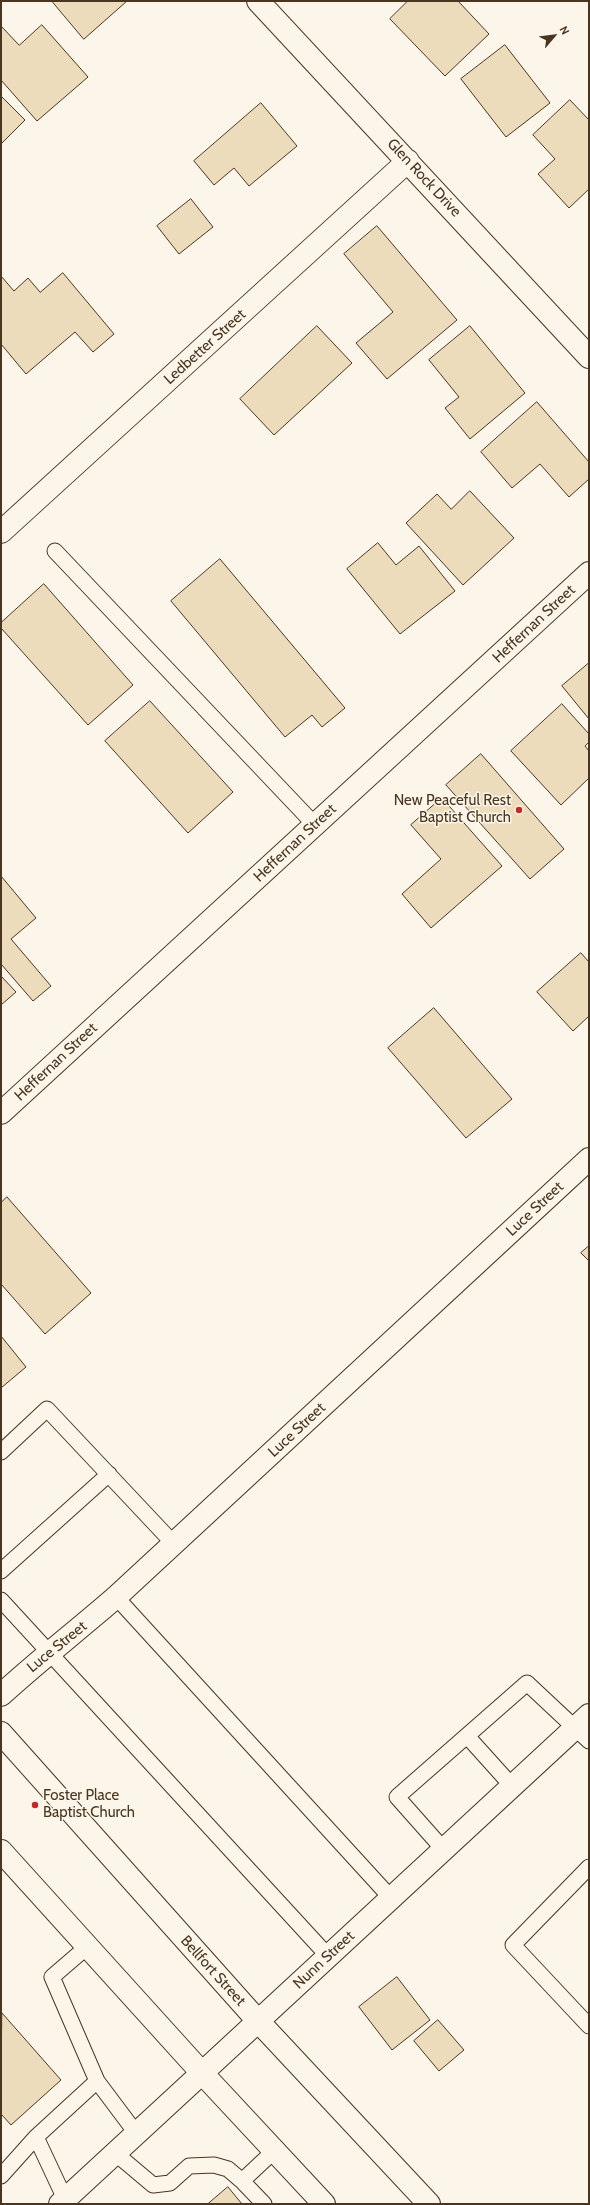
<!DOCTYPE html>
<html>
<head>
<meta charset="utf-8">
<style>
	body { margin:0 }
	#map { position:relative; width:590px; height:2205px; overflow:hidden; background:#fbf6e9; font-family:Cabin,sans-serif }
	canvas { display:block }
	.frame { position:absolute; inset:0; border:2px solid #4a3520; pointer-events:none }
	.north { position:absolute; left:534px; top:16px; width:40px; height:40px; -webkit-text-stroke:3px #fbf6e9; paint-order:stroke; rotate:62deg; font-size:11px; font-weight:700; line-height:16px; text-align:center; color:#4a3520 }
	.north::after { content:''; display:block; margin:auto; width:14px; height:18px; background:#4a3520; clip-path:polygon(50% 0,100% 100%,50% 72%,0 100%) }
</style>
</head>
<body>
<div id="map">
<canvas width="590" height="2205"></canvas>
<div class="frame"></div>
<div class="north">N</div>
</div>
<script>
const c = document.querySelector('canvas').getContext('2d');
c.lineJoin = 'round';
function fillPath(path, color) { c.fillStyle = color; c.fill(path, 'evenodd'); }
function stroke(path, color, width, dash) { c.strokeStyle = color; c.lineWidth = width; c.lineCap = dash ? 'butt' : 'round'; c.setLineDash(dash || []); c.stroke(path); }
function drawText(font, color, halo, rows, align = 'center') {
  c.font = font + ' Cabin,sans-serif'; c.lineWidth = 3; c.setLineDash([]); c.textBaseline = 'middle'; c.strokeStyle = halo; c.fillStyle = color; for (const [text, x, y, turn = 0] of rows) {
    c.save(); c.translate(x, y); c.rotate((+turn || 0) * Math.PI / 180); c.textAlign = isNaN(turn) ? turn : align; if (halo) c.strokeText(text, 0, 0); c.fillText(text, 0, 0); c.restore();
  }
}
const building = new Path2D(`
	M 52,1 L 127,1 L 84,39 Z
	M 408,1 L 458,1 L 489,34 L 445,76 L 390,19 Z
	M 42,25 L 88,77 L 37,121 L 1,80 L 1,26 L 19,45 Z
	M 505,45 L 550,103 L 506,137 L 461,79 Z
	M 1,96 L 25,120 L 1,144 Z
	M 570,100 L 589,120 L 589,189 L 569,208 L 538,174 L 555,159 L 533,135 Z
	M 261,103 L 297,146 L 249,186 L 234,168 L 214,185 L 194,161 Z
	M 191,199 L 213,227 L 179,254 L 157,226 Z
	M 377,226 L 457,320 L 387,379 L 356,343 L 393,312 L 344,254 Z
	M 63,273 L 114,334 L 93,352 L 75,332 L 26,374 L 1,344 L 1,276 L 14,291 L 28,278 L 40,292 Z
	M 317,326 L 352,363 L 274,435 L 240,399 Z
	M 470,326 L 525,393 L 470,439 L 445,408 L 459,397 L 429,360 Z
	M 537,402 L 589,462 L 589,479 L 569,497 L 540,464 L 512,488 L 481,452 Z
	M 470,491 L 514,538 L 463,585 L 406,523 L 437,494 L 451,509 Z
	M 378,543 L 396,565 L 419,546 L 455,591 L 400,634 L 347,569 Z
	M 220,559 L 345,708 L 322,727 L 312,715 L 285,737 L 171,601 Z
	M 44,584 L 133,685 L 88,725 L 1,628 L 1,623 Z
	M 589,663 L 589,719 L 562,686 Z
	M 150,701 L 233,792 L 188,833 L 105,741 Z
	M 562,704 L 589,734 L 589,742 L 585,746 L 589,751 L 589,778 L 561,805 L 511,751 Z
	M 481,754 L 564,849 L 530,879 L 446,785 Z
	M 442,798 L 502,866 L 431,928 L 402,894 L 441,859 L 411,825 Z
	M 1,876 L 36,918 L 11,939 L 51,986 L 33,1001 L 1,964 Z
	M 581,953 L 589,962 L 589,1016 L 573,1031 L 537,992 Z
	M 1,976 L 16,992 L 1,1005 Z
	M 434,1008 L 512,1099 L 466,1138 L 388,1048 Z
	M 7,1197 L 91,1293 L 45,1334 L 1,1284 L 1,1203 Z
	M 589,1246 L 589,1261 L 581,1253 Z
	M 1,1336 L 26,1367 L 1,1388 Z
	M 397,1977 L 430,2020 L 392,2050 L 359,2007 Z
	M 2,2013 L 61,2080 L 11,2125 L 1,2114 Z
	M 438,2020 L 464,2050 L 439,2071 L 414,2041 Z
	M 228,2187 L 242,2204 L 208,2204 Z`);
fillPath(building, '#ecdcbc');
stroke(building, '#4a3520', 1);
const service = new Path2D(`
	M 55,551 L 315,825
	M 1,1452 L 47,1409 L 174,1544
	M 1,1571 L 109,1474
	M 116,1597 L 391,1898
	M 1,1600 L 328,1956
	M 467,1736 L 512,1786
	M 444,1850 L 397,1797 L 527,1683 L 589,1741
	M 589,1867 L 513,1945 L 589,2026
	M 88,1946 L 52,1977 L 97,2081 L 136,2133
	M 115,2153 L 153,2185 L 170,2183 L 189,2166 L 214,2165 L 228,2169 L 242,2181 L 264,2204
	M 1,2176 L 36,2137
	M 242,2181 L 274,2151
	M 65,2199 L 36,2137 L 97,2081`);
const minor = new Path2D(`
	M 258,1 L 589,357
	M 1,532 L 408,161
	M 1,1113 L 589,573
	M 1,1695 C 38,1661 78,1630 116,1597 L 589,1159
	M 60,2204 L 202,2073`);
const tertiary = new Path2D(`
	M 202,2073 L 589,1715`);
const secondary = new Path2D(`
	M 1,1733 L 258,2021 L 429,2204
	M 1,1851 L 202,2073 L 324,2204`);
stroke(service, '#4a3520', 17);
stroke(minor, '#4a3520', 24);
stroke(tertiary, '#4a3520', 24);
stroke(secondary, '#4a3520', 24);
stroke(service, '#fbf6e9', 15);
stroke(minor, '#fbf6e9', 22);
stroke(tertiary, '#fbf6e9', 22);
stroke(secondary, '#fbf6e9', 22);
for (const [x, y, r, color] of [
	[519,810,4,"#c62828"],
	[35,1805,4,"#c62828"]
]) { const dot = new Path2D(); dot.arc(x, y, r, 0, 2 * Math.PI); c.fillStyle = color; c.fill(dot); stroke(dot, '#fbf6e9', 1.5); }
drawText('15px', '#4a3520', '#fbf6e9', [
	["Glen Rock Drive",424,178,47],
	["Ledbetter Street",205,347,-42],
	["Heffernan Street",534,624,-43],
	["Heffernan Street",295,843,-43],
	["Heffernan Street",56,1062,-43],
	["Luce Street",535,1209,-43],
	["Luce Street",297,1430,-43],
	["Luce Street",57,1647,-39],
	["Nunn Street",324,1960,-43],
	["Bellfort Street",213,1971,48]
]);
drawText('15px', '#4a3520', '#fbf6e9', [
	["New Peaceful Rest",511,801],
	["Baptist Church",511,818],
	["Foster Place",43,1796,"left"],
	["Baptist Church",43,1813,"left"]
], 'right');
</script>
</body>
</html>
